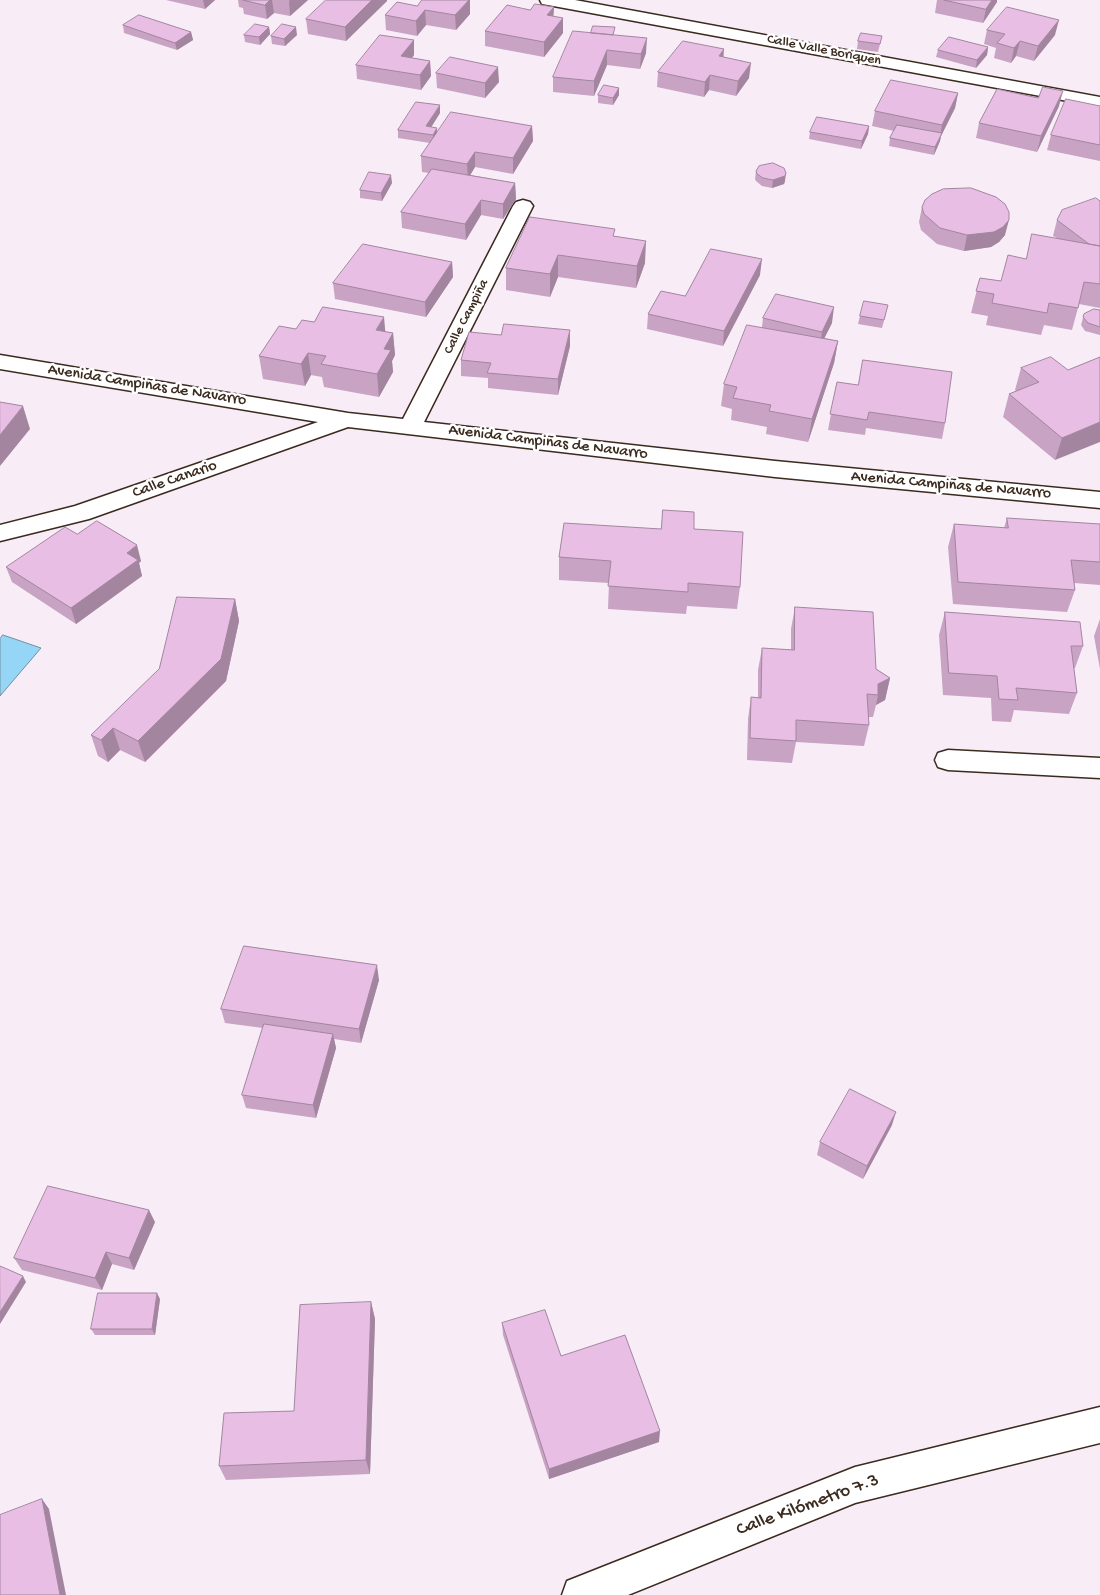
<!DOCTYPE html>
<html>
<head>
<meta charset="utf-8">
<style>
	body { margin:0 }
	canvas { display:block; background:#f8ecf7 }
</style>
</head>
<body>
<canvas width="1100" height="1595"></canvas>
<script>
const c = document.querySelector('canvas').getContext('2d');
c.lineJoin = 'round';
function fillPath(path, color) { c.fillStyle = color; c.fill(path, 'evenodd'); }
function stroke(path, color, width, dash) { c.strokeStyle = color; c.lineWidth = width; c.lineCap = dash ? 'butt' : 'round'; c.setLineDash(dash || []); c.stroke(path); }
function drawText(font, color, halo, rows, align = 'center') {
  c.font = font + ' "Gochi Hand",sans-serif'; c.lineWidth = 5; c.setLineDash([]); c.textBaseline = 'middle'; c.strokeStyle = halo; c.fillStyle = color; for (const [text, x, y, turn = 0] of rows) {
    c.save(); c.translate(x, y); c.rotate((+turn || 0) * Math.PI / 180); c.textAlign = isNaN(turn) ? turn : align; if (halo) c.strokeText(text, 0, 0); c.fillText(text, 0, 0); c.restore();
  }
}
const water = new Path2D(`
	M 3,635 L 41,648 L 0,696 L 0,639 Z`);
fillPath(water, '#95d5f6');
stroke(water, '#7191a0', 1);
const minor = new Path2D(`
	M 540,0 L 575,0 L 1100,97 L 1100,107 L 548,5 L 542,4 Z
	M 523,200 L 530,202 L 533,206 L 424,422 L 775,461 L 1100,492 L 1100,508 L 775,477 L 348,427 L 89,519 L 0,541 L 0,525 L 75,506 L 318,422 L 0,369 L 0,355 L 348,413 L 403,419 L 513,206 L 516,202 Z
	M 948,750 L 1100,758 L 1100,778 L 948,770 L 938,767 L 935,760 L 938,753 Z
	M 1100,1407 L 1100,1443 L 855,1503 L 628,1595 L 562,1595 L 567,1581 L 855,1467 Z`);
stroke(minor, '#3b2a1e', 3);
fillPath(minor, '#fff');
fillPath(new Path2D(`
	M 166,0 L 215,0 L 205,9 Z
	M 238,0 L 308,0 L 290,16 L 274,13 L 267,19 L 244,14 L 243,8 L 239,7 Z
	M 937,0 L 997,0 L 997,2 L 983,23 L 935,13 Z
	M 387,1 L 346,41 L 308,34 L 306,19 Z
	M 417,6 L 470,14 L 456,30 L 426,25 L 417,36 L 386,30 L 385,15 Z
	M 554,7 L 553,17 L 563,18 L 563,33 L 544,57 L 485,46 L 485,31 L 530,10 Z
	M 123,25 L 191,32 L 193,40 L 177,50 L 124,33 Z
	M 269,27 L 270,34 L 260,45 L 245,42 L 244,35 Z
	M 987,30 L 1055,35 L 1034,61 L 1016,56 L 1011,63 L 994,58 L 996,48 L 984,44 Z
	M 297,35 L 285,46 L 272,44 L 271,36 Z
	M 615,35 L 646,53 L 640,69 L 607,65 L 594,96 L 553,92 L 553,77 Z
	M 882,36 L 878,52 L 857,49 L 858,41 Z
	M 414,40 L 414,55 L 412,58 L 430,61 L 431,76 L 421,90 L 357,79 L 356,65 Z
	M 988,47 L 987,55 L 976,68 L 936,57 L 938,50 Z
	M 723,57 L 749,78 L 736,96 L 709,90 L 704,97 L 657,87 L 658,72 Z
	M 436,73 L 499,82 L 485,98 L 437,88 Z
	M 619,88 L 619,95 L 613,105 L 598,103 L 598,95 Z
	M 958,93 L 955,108 L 941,136 L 940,141 L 934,155 L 889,146 L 890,138 L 894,131 L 872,126 L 875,111 Z
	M 1059,106 L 1037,152 L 976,138 L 979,123 Z
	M 1100,106 L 1100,161 L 1047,150 L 1051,135 Z
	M 440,113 L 431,127 L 437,132 L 532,126 L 533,141 L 513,174 L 475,167 L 470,175 L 515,183 L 516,199 L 503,219 L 481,215 L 466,240 L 402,228 L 401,212 L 429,173 L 422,172 L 421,156 L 430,143 L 398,138 L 398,130 Z
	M 869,126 L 868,134 L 861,149 L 809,139 L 810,132 Z
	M 756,171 L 785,181 L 784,184 L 772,188 L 762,186 L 756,181 L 755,179 Z
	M 392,183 L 382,201 L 360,198 L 360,190 Z
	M 1100,201 L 1100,308 L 1079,304 L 1072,330 L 1044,325 L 1041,335 L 986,325 L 988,316 L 971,313 L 980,278 L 1001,281 L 1026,259 L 1057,238 L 1053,236 L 1057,220 Z
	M 922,207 L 1005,235 L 999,242 L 991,247 L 964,251 L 937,244 L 921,230 L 919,222 Z
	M 615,236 L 645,263 L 636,288 L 558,277 L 550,297 L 506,290 L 506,268 Z
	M 452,262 L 453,277 L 426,317 L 335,299 L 333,283 Z
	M 760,275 L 723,346 L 647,329 L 648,314 L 685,296 Z
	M 1100,310 L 1100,335 L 1085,331 L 1081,325 L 1084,314 Z
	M 886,313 L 882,328 L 858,324 L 860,316 Z
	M 763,318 L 832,323 L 824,338 L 838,341 L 834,363 L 808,442 L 766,434 L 767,427 L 731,420 L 732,409 L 721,406 L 724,384 L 762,327 Z
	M 314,322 L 393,333 L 395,355 L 392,361 L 393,372 L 379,397 L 324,387 L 322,377 L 311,375 L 305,386 L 263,379 L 259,356 L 296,329 Z
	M 570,346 L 558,395 L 488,388 L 488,378 L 461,376 L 461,360 Z
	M 1100,357 L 1055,460 L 1003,417 L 1009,394 L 1016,391 L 1015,390 L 1021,368 L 1068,370 Z
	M 837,382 L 945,423 L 942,439 L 866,428 L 865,435 L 828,430 Z
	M 1007,518 L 1100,562 L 1100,585 L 1074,583 L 1075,590 L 1067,612 L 953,604 L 948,547 L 954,524 L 1004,528 Z
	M 661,529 L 694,529 L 740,587 L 737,609 L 687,606 L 686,614 L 608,609 L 609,583 L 559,580 L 559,557 Z
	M 77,534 L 141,561 L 139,563 L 142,576 L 76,624 L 12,582 L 6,567 Z
	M 235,599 L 239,621 L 226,681 L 145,762 L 120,750 L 108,762 L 98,756 L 91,735 Z
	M 795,607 L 876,669 L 890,678 L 885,700 L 876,705 L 873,717 L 868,717 L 869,725 L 864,746 L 796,742 L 792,763 L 747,760 L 748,719 L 751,697 L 758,698 L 758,670 L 762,648 L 791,650 L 791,629 Z
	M 945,612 L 1083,646 L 1075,668 L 1074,668 L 1077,693 L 1069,714 L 1014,710 L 1011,722 L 992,721 L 991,698 L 943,695 L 939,635 Z
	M 1100,619 L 1100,669 L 1094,636 Z
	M 379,980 L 361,1043 L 334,1039 L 336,1048 L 316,1118 L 246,1108 L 242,1095 L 263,1028 L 225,1023 L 221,1009 Z
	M 892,1125 L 863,1179 L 817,1155 L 820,1142 Z
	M 155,1222 L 134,1270 L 112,1264 L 102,1290 L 22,1270 L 14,1258 Z
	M 160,1299 L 155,1335 L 95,1335 L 91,1329 Z
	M 371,1302 L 375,1319 L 370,1474 L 226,1480 L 219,1466 L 294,1411 Z
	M 502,1323 L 561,1356 L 659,1442 L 549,1479 L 503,1335 Z`), '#c8a3c4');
fillPath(new Path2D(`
	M 203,0 L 215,0 L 205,9 Z
	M 270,0 L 272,0 L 274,13 L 267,19 L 265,5 Z
	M 290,0 L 308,0 L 290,16 L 289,1 Z
	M 372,0 L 387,0 L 387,1 L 346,41 L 345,27 Z
	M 469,0 L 470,0 L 470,14 L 456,30 L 455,15 Z
	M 992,0 L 997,0 L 997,2 L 983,23 L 986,9 Z
	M 554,7 L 553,22 L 547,15 Z
	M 425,10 L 426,25 L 417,36 L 416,21 Z
	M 563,18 L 563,33 L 544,57 L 544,42 Z
	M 1059,20 L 1055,35 L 1034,61 L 1038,46 Z
	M 269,27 L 270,34 L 260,45 L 259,37 Z
	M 296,27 L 297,35 L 285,46 L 284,39 Z
	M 191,32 L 193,40 L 177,50 L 175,43 Z
	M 647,38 L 646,53 L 640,69 L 641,54 Z
	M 414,40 L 414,55 L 402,71 L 401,56 Z
	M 1020,41 L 1016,56 L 1011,63 L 1014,48 Z
	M 988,47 L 987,55 L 976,68 L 977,60 Z
	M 724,49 L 723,64 L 719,56 Z
	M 607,50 L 607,65 L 594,96 L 594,81 Z
	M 430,61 L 431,76 L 421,90 L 420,75 Z
	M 751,63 L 749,78 L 736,96 L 738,81 Z
	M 498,67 L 499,82 L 485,98 L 485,83 Z
	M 710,75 L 709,90 L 704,97 L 705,82 Z
	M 619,88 L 619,95 L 613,105 L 613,98 Z
	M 1063,91 L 1059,106 L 1037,152 L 1041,136 Z
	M 958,93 L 955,108 L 941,136 L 940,141 L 934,155 L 935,147 L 940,138 L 942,125 Z
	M 440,105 L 440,113 L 427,134 L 426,126 Z
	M 532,126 L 533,141 L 513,174 L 513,158 Z
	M 869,126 L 868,134 L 861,149 L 862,141 Z
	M 437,128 L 437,136 L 433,143 L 433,135 Z
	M 475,152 L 475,167 L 468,179 L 467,164 Z
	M 786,173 L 785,181 L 784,184 L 772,188 L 773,180 Z
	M 391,175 L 392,183 L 382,201 L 381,193 Z
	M 515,183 L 516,199 L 503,219 L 503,204 Z
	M 481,200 L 481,215 L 466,240 L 465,224 Z
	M 1009,220 L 1005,235 L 999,242 L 991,247 L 964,251 L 967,235 Z
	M 646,241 L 645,263 L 636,288 L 637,266 Z
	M 558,255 L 558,277 L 550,297 L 550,274 Z
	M 762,259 L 760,275 L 723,346 L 724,331 Z
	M 452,262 L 453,277 L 426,317 L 425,302 Z
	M 834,307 L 832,323 L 820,347 L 822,332 Z
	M 384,317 L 386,339 L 376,330 Z
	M 570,330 L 570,346 L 558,395 L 558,379 Z
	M 393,333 L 395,355 L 392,361 L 393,372 L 379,397 L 377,374 L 384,349 Z
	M 838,341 L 834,363 L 808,442 L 812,419 Z
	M 308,353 L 311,375 L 305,386 L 301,364 Z
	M 23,406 L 30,429 L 0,466 L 0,435 Z
	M 1100,422 L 1100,442 L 1055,460 L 1062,438 Z
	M 137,545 L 141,561 L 139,563 L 142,576 L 76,624 L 71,608 L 127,553 Z
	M 235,599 L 239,621 L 226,681 L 145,762 L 138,741 Z
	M 890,678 L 885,700 L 876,705 L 878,695 L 878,684 Z
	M 113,728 L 120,750 L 108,762 L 101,740 Z
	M 377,965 L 379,980 L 361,1043 L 359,1029 Z
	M 333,1034 L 336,1048 L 316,1118 L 313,1105 Z
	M 896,1112 L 892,1125 L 863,1179 L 867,1166 Z
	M 149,1210 L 155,1222 L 134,1270 L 129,1258 Z
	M 106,1252 L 112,1264 L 102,1290 L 95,1278 Z
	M 23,1276 L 26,1282 L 0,1324 L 0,1312 Z
	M 157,1293 L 160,1299 L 155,1335 L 152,1329 Z
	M 371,1302 L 375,1319 L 370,1474 L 366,1460 Z
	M 660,1431 L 659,1442 L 549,1479 L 549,1469 Z
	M 42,1499 L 49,1509 L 66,1595 L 60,1595 Z`), '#a385a0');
const building = new Path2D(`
	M 243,0 L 270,0 L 265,5 Z
	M 326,0 L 372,0 L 345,27 L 306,19 Z
	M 422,0 L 469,0 L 455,15 L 425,10 L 416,21 L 385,15 L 397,2 L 417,6 Z
	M 944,0 L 992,0 L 986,9 Z
	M 535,4 L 554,7 L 547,15 L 563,18 L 544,42 L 485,31 L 507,5 L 530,10 Z
	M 1007,7 L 1059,20 L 1038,46 L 1020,41 L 1014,48 L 997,43 L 1005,34 L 987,30 Z
	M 139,15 L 191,32 L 175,43 L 123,25 Z
	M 255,24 L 269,27 L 259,37 L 244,35 Z
	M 282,24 L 296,27 L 284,39 L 271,36 Z
	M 593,26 L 615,27 L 613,35 L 591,33 Z
	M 573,31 L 647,38 L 641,54 L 607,50 L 594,81 L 553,77 Z
	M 861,33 L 882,36 L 880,44 L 858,41 Z
	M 380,35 L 414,40 L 401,56 L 430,61 L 420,75 L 356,65 Z
	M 949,37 L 988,47 L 977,60 L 938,50 Z
	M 683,41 L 724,49 L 719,56 L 751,63 L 738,81 L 710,75 L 705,82 L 658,72 Z
	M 450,57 L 498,67 L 485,83 L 436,73 Z
	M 891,80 L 958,93 L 942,125 L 875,111 Z
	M 604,85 L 619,88 L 613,98 L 598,95 Z
	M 1043,87 L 1063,91 L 1041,136 L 979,123 L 997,89 L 1038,98 Z
	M 1066,99 L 1100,106 L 1100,145 L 1051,135 Z
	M 416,102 L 440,105 L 426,126 L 437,128 L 433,135 L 398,130 Z
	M 451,112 L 532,126 L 513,158 L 475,152 L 467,164 L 421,156 Z
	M 817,117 L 869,126 L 862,141 L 810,132 Z
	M 897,125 L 942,133 L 935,147 L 890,138 Z
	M 773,163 L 784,168 L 786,173 L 785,176 L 773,180 L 763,178 L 757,174 L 756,171 L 759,166 Z
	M 432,169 L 515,183 L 503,204 L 481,200 L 465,224 L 401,212 Z
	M 369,172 L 391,175 L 381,193 L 360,190 Z
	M 971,188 L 996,197 L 1005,204 L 1009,212 L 1009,220 L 1003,227 L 994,232 L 967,235 L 940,228 L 924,214 L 922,207 L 925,200 L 932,194 L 943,189 Z
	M 1096,198 L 1100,201 L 1100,246 L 1089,244 L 1057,220 L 1062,210 Z
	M 530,217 L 615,229 L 613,236 L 646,241 L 637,266 L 558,255 L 550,274 L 506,268 Z
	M 1032,234 L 1100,246 L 1100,284 L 1084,282 L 1078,308 L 1049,303 L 1047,313 L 992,303 L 994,294 L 976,291 L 980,278 L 1001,281 L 1008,255 L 1026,259 Z
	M 363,244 L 452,262 L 425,302 L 333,283 Z
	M 711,249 L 762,259 L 724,331 L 648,314 L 661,291 L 685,296 Z
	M 776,294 L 834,307 L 822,332 L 763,318 Z
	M 864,301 L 888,305 L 884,320 L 860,316 Z
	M 323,307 L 384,317 L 376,330 L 393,333 L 384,349 L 391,350 L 377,374 L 321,364 L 326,356 L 308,353 L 301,364 L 259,356 L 279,326 L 296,329 L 302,320 L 314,322 Z
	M 1094,309 L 1100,310 L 1100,327 L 1088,323 L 1083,317 L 1084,314 Z
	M 504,324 L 570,330 L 558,379 L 487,373 L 491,363 L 461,360 L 469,332 L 501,335 Z
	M 747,325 L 838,341 L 812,419 L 769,411 L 771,405 L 733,398 L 737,387 L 724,384 Z
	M 1051,357 L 1068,370 L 1100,357 L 1100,422 L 1062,438 L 1009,394 L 1039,382 L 1021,368 Z
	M 863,360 L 952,372 L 945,423 L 869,412 L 867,420 L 830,414 L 837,382 L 858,385 Z
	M 0,402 L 23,406 L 0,435 Z
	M 663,510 L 694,512 L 694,529 L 743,532 L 740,587 L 688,583 L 688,592 L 608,586 L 611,561 L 559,557 L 564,523 L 661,529 Z
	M 1007,518 L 1100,524 L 1100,562 L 1071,560 L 1075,590 L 958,582 L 954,524 L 1008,528 Z
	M 97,521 L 137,545 L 127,553 L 138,560 L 71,608 L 6,567 L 65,527 L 77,534 Z
	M 177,597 L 235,599 L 221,659 L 138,741 L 113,728 L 101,740 L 91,735 L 159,669 Z
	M 795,607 L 873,612 L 876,669 L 890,678 L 878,684 L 878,695 L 867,694 L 869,725 L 796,720 L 796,741 L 750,738 L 751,697 L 761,698 L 762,648 L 794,650 Z
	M 945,612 L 1080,622 L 1083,646 L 1071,646 L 1077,693 L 1016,688 L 1018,700 L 999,699 L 997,676 L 949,673 Z
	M 244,946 L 377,965 L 359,1029 L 221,1009 Z
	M 264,1024 L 333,1034 L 313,1105 L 242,1095 Z
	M 850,1089 L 896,1112 L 867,1166 L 820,1142 Z
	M 48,1186 L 149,1210 L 129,1258 L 106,1252 L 95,1278 L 14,1258 Z
	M 0,1266 L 23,1276 L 0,1312 Z
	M 98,1293 L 157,1293 L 152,1329 L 91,1329 Z
	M 371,1302 L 366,1460 L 219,1466 L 224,1413 L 294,1411 L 300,1305 Z
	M 545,1310 L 561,1356 L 625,1335 L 660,1431 L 549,1469 L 502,1323 Z
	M 42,1499 L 60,1595 L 0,1595 L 0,1515 Z`);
fillPath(building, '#e9bee4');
stroke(building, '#a385a0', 1);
drawText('14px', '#3b2a1e', '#fff', [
	["Calle Valle Boriquen",824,51,11],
	["Calle Campiña",467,317,-63]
]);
drawText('16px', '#3b2a1e', '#fff', [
	["Avenida Campiñas de Navarro",147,386,9],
	["Avenida Campiñas de Navarro",548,443,7],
	["Calle Canario",175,480,-19],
	["Avenida Campiñas de Navarro",951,486,5]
]);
drawText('19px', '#3b2a1e', '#fff', [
	["Calle Kilómetro 7.3",808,1506,-20]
]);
</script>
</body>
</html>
